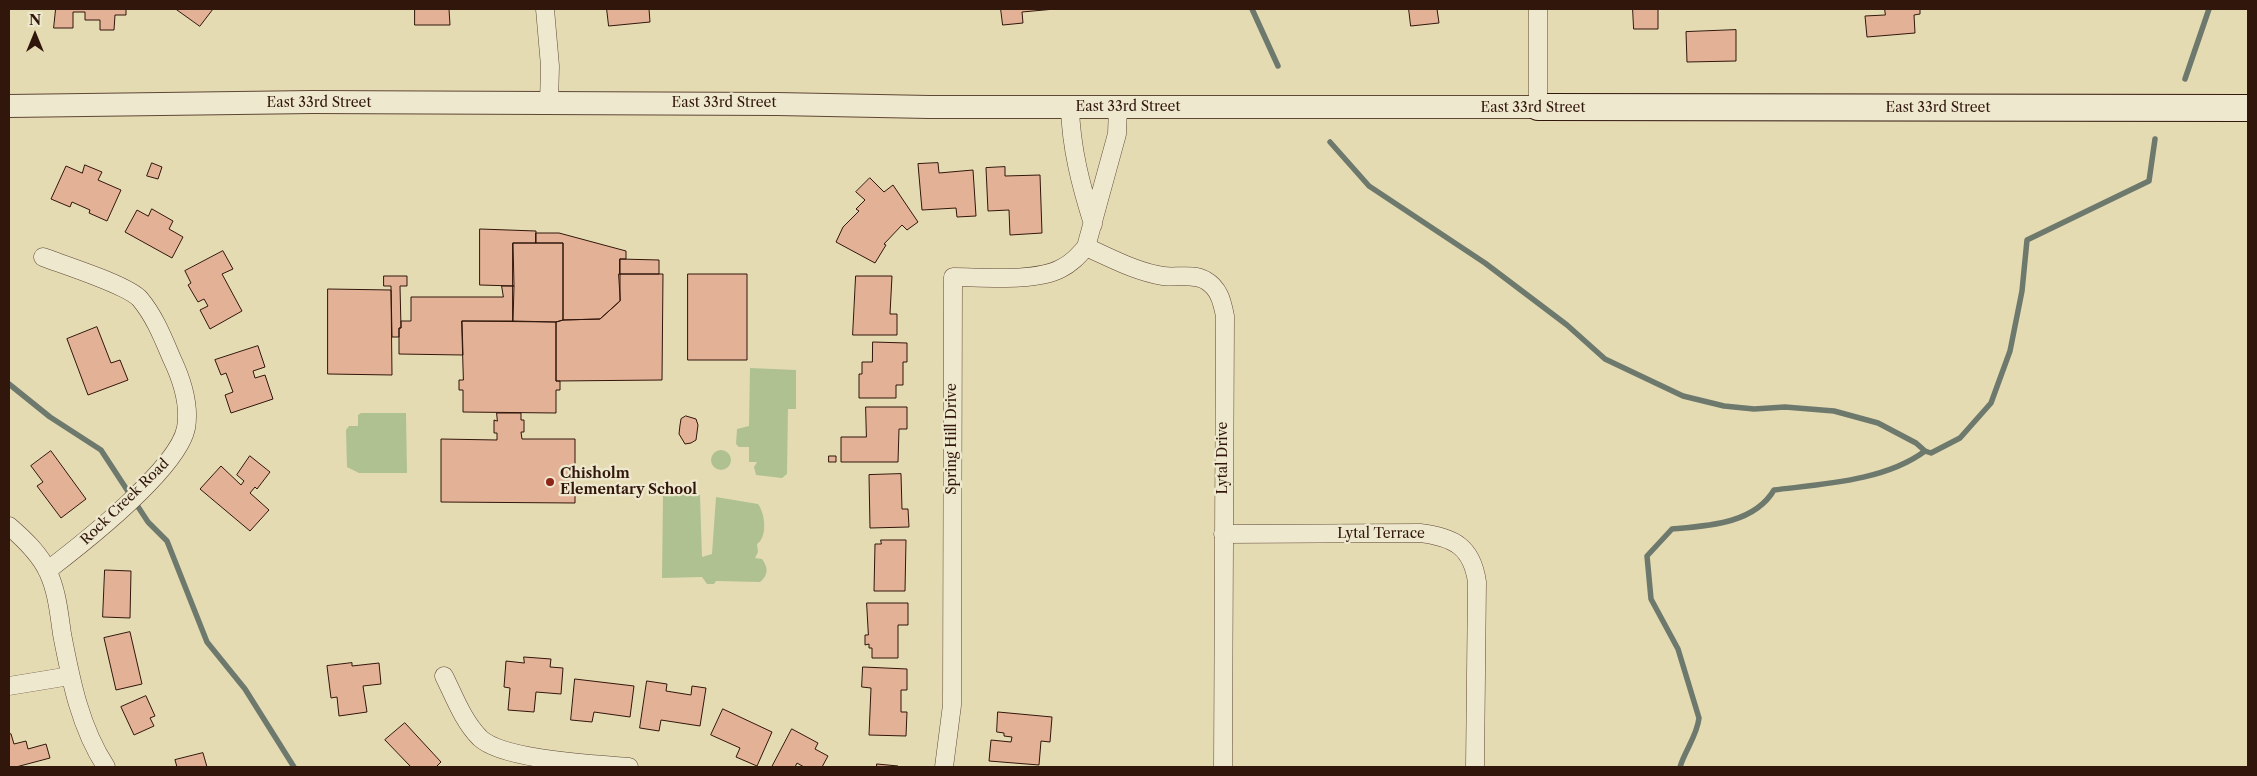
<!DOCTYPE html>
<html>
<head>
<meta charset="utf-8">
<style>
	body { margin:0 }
	#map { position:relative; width:2257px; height:776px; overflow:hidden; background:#e5dbb3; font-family:"Libre Caslon Text",serif }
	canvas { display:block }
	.frame { position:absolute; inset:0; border:10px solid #31160b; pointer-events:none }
	.north { position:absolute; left:10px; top:10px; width:50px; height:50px; -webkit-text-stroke:4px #eee8ce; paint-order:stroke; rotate:0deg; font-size:14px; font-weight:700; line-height:20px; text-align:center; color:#31160b }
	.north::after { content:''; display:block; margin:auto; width:18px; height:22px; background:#31160b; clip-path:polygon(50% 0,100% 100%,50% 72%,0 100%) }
</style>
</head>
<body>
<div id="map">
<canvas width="2257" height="776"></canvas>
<div class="frame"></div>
<div class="north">N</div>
</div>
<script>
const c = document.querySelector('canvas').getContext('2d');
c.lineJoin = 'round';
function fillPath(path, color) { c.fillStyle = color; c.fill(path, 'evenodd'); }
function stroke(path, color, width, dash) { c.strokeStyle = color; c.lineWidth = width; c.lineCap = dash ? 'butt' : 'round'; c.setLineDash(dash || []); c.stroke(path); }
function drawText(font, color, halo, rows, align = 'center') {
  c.font = font + ' "Libre Caslon Text",serif'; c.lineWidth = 4.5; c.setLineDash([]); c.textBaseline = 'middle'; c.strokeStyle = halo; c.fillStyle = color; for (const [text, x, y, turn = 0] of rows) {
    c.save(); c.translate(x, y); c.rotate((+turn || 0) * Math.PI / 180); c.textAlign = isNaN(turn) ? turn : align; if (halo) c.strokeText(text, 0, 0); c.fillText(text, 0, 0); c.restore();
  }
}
fillPath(new Path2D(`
	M 750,368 L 796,370 L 796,409 L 788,409 L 787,474 L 782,478 L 756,475 L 754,467 L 757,462 L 749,462 L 749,447 L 739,447 L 736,444 L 737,429 L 749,426 Z
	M 361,413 L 406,413 L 407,473 L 359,473 L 347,467 L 346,430 L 349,426 L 358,426 L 358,415 Z
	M711 460a10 10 0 1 1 20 0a10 10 0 1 1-20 0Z
	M 663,495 L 700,495 L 702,557 L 712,554 L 716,497 L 758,504 C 765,513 768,537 757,544 L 758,552 L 755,558 L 762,559 C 768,567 769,575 760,582 L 716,581 L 714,584 L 707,584 L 702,577 L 662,578 Z`), '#afc191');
stroke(new Path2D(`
	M 1252,9 L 1278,66
	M 2185,79 L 2209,9
	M 1330,142 L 1369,186 L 1485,263 L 1567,325 L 1605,359 L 1683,396 L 1724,406 L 1754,409 L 1785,407 L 1834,411 L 1878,423 L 1916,443 L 1925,451 L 1931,453 L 1960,438 L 1991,403 L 2010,351 L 2022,291 L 2027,240 L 2149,181 L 2155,139
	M 9,384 L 50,417 L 101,450 L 148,522 L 167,541 L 207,642 L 245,689 L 294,767
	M 1680,767 C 1685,750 1697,736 1699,718 L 1678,649 L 1651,599 L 1647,556 L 1672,529 C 1707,526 1754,524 1774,490 C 1822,484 1885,481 1925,451`), '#6e796d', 5.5);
const building = new Path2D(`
	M 56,9 L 126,9 L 126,15 L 115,15 L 114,30 L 100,30 L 100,20 L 85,20 L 85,12 L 73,12 L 73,28 L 54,28 Z
	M 176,9 L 213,9 L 200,26 Z
	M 415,9 L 449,9 L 450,25 L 415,25 Z
	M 607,9 L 649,9 L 650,22 L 609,26 Z
	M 1001,9 L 1055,9 L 1022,12 L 1023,23 L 1003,25 Z
	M 1409,9 L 1437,9 L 1439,23 L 1411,26 Z
	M 1633,9 L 1658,9 L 1658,29 L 1634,29 Z
	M 1885,9 L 1920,9 L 1920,14 L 1914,15 L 1915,33 L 1867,37 L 1865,16 L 1885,15 Z
	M 1736,30 L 1736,61 L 1687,62 L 1686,32 Z
	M 152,163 L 162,167 L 158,179 L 147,176 Z
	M 938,163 L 939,173 L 973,170 L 976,216 L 957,217 L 956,208 L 922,210 L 918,164 Z
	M 85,165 L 102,172 L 98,180 L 121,190 L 107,221 L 89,213 L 90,210 L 72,202 L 70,207 L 51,199 L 66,166 L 82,173 Z
	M 1005,167 L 1005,176 L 1040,175 L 1042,233 L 1010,235 L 1009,210 L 988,211 L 986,168 Z
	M 870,178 L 884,192 L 893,185 L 918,222 L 907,230 L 902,225 L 884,244 L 886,245 L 875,263 L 836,242 L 843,227 L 859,211 L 856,209 L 865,200 L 856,192 Z
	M 152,209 L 173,221 L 169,229 L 183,237 L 172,258 L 125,232 L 137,210 L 148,216 Z
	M 480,229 L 536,231 L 536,243 L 513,243 L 514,286 L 480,285 Z
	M 536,233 L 559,233 L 626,251 L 626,259 L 620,259 L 620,301 L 600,319 L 563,320 L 563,243 L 536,243 Z
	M 513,243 L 563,243 L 563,320 L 556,322 L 513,321 Z
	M 223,251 L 233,269 L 222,274 L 242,311 L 210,329 L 200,310 L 208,306 L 204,299 L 198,302 L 188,285 L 191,283 L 185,271 Z
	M 620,259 L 659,260 L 659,274 L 620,274 Z
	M 619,274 L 663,274 L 662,380 L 556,381 L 556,322 L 563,320 L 600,319 L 620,301 Z
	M 688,274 L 747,274 L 747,360 L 688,360 Z
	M 384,276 L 407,276 L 407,286 L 400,286 L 401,328 L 399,328 L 399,337 L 392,337 L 391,286 L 384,286 Z
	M 856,276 L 892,276 L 890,314 L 897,314 L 897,335 L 853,335 Z
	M 502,286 L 514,286 L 513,321 L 462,321 L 463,355 L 399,354 L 399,328 L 401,328 L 401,321 L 411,321 L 411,297 L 503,297 Z
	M 328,289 L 391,290 L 392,375 L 328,374 Z
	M 462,321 L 556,322 L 556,381 L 560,381 L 560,390 L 556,390 L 556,413 L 463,412 L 463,390 L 459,390 L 459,380 L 463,380 Z
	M 97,327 L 111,363 L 120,360 L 128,380 L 88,395 L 67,339 Z
	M 873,342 L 907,343 L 907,362 L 903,362 L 903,385 L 896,385 L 896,398 L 859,398 L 859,374 L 862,374 L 862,362 L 872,362 Z
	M 258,346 L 265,367 L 253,371 L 255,378 L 265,375 L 273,399 L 231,413 L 225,395 L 233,392 L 226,373 L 221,375 L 215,360 Z
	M 866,407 L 907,407 L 907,429 L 899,429 L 898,462 L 841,462 L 841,437 L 866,437 Z
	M 497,413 L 521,413 L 521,420 L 524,420 L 524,432 L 521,432 L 522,439 L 575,439 L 575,503 L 441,502 L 441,439 L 497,440 L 497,433 L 494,433 L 494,420 L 497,421 Z
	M 686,416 L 696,419 L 698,425 L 696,440 L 691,443 L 685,444 L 679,434 L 680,425 L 681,419 Z
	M 51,451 L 86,499 L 61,518 L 37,486 L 43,482 L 31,466 Z
	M 250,456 L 270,472 L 257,489 L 255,487 L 250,493 L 269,510 L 250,531 L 200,489 L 221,466 L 241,485 L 244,481 L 237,475 Z
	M 829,456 L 836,456 L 836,462 L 829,462 Z
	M 901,474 L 902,509 L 908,509 L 909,527 L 870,528 L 869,475 Z
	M 881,540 L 906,540 L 905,591 L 874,591 L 875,544 L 881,544 Z
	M 105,570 L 131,571 L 130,618 L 103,617 Z
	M 867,603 L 908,603 L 908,625 L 898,625 L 898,658 L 872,658 L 872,648 L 869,648 L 869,644 L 865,645 L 865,635 L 868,635 Z
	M 130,632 L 142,684 L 116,690 L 104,638 Z
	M 524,657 L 551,659 L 550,667 L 563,668 L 561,694 L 536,692 L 534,712 L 508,710 L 510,688 L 504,687 L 506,661 L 524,663 Z
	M 352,663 L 352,666 L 379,663 L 381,684 L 363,686 L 367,712 L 339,716 L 337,697 L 331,698 L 327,666 Z
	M 863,667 L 907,669 L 907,690 L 901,690 L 901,712 L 907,712 L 906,736 L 869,735 L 871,688 L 862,687 Z
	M 575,679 L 634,686 L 630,717 L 594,712 L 592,722 L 571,720 Z
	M 647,681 L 667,684 L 666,691 L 691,695 L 692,686 L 706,688 L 700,726 L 661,720 L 659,731 L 640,728 Z
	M 146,696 L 155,716 L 150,718 L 154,726 L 134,735 L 121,707 Z
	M 723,709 L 772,732 L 757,766 L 736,757 L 740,748 L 711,735 Z
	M 998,712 L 1052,717 L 1050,742 L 1041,741 L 1039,765 L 989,761 L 991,740 L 1011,742 L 1012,737 L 1004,736 L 1004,733 L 997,732 Z
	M 405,723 L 441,762 L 436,767 L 411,767 L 385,740 Z
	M 792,729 L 818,743 L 815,749 L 828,756 L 822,767 L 804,767 L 797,763 L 795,767 L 772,767 Z
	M 11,734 L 14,744 L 26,741 L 28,749 L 46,744 L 50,758 L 16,767 L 9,767 L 9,735 Z
	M 203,753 L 207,767 L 177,767 L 175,760 Z
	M 877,764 L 898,766 L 898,767 L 877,767 Z`);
fillPath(building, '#e3b195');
stroke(building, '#31160b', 1);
const minor = new Path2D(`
	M 545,9 L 550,66 L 549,103
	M 1538,9 L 1538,107
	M 1070,107 C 1071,148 1081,186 1093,224
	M 1086,247 C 1111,258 1136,272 1163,276 C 1177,278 1192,273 1205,280 C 1219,288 1222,301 1225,316 L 1223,767
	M 43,257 C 64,265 128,285 140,299 C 155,317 163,338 172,359 C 182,380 190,405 186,428 C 178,469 82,544 48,570
	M 9,526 C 24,539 40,554 48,572 C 57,591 59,613 62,634 C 71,681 80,727 106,767
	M 1223,534 L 1420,533 C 1454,537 1472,547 1477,582 L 1475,767
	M 444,676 C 454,696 463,721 480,738 C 503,760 596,764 629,767
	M 9,686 L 70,676
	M 944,767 L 952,705 L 953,277 C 982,277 1035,282 1060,269 C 1071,264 1078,256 1086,247 L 1117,134 L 1118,107`);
const tertiary = new Path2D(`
	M 9,106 L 313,102 L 777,104 L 929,107 L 1538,107`);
const secondary = new Path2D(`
	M 1538,107 L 2248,108`);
stroke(minor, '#5e4735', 19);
stroke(tertiary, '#5e4735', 24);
stroke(secondary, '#31160b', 28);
stroke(minor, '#eee8ce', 18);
stroke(tertiary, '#eee8ce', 22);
stroke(secondary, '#eee8ce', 26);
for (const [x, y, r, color] of [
	[550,482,5,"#8f2418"]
]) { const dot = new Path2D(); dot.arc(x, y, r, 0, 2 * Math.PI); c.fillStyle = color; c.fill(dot); stroke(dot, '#eee8ce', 2); }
drawText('14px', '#31160b', '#eee8ce', [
	["East 33rd Street",319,103],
	["East 33rd Street",724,103],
	["East 33rd Street",1128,107],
	["East 33rd Street",1533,108],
	["East 33rd Street",1938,108],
	["Spring Hill Drive",952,439,-90],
	["Lytal Drive",1223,458,-90],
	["Rock Creek Road",125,502,-44],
	["Lytal Terrace",1381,534]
]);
drawText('bold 14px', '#31160b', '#eee8ce', [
	["Chisholm",560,474],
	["Elementary School",560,490]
], 'left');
</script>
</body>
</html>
